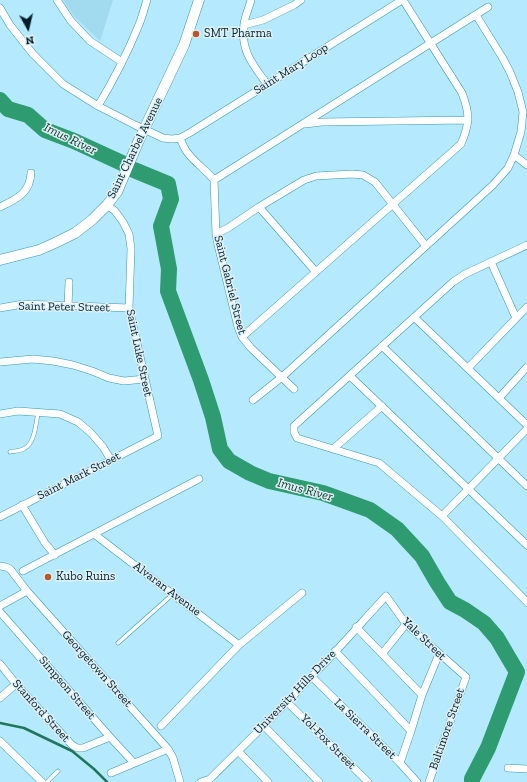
<!DOCTYPE html>
<html>
<head>
<meta charset="utf-8">
<style>
	body { margin:0 }
	#map { position:relative; width:527px; height:782px; overflow:hidden; background:#b5e9fd; font-family:"Zilla Slab",serif }
	canvas { display:block }
	.north { position:absolute; left:8px; top:8px; width:40px; height:40px; -webkit-text-stroke:3px #dff0f6; paint-order:stroke; rotate:172deg; font-size:11px; font-weight:700; line-height:16px; text-align:center; color:#011e28 }
	.north::after { content:''; display:block; margin:auto; width:14px; height:18px; background:#011e28; clip-path:polygon(50% 0,100% 100%,50% 72%,0 100%) }
</style>
</head>
<body>
<div id="map">
<canvas width="527" height="782"></canvas>
<div class="north">N</div>
</div>
<script>
const c = document.querySelector('canvas').getContext('2d');
c.lineJoin = 'round';
function fillPath(path, color) { c.fillStyle = color; c.fill(path, 'evenodd'); }
function stroke(path, color, width, dash) { c.strokeStyle = color; c.lineWidth = width; c.lineCap = dash ? 'butt' : 'round'; c.setLineDash(dash || []); c.stroke(path); }
function drawText(font, color, halo, rows, align = 'center') {
  c.font = font + ' "Zilla Slab",serif'; c.lineWidth = 3; c.setLineDash([]); c.textBaseline = 'middle'; c.strokeStyle = halo; c.fillStyle = color; for (const [text, x, y, turn = 0] of rows) {
    c.save(); c.translate(x, y); c.rotate((+turn || 0) * Math.PI / 180); c.textAlign = isNaN(turn) ? turn : align; if (halo) c.strokeText(text, 0, 0); c.fillText(text, 0, 0); c.restore();
  }
}
fillPath(new Path2D(`
	M 63,0 L 113,0 L 100,41 L 75,17 L 69,9 Z`), '#a2dbf0');
stroke(new Path2D(`
	M 0,723 L 24,728 L 72,751 L 94,769 L 107,782`), '#20765a', 2.5);
stroke(new Path2D(`
	M 0,100 L 8,109 L 28,115 L 45,130 L 74,141 L 122,163
	M 134,170 L 168,184 L 171,199 L 161,226 L 169,269 L 168,291 L 201,380 L 213,417 L 220,449 L 229,461 L 250,473 L 269,481 L 323,493 L 370,510 L 397,529 L 422,556 L 437,582 L 450,602 L 465,610 L 484,623 L 497,638 L 517,672 L 488,748 L 472,779 L 472,782`), '#2e9b70', 16);
const lane = new Path2D(`
	M 10,452 C 15,451 21,451 25,448 C 35,443 36,422 38,413
	M 118,643 L 173,594
	M 47,782 L 58,771`);
const street = new Path2D(`
	M 57,0 L 71,21 L 90,41 L 122,62
	M 251,0 C 249,8 245,16 244,24 C 240,50 253,65 267,84
	M 0,8 L 10,25 L 33,54 L 63,84 L 98,106 L 135,125 L 163,138 L 172,139 L 180,138 L 191,132 L 402,0
	M 244,25 L 263,20 L 294,5 L 301,0
	M 98,106 C 113,81 127,54 138,27 C 142,18 144,9 147,0
	M 305,124 L 322,122 L 468,120
	M 180,138 C 182,143 184,148 187,152 C 195,163 206,170 214,180 L 216,234 L 218,245 L 238,327 L 242,337 L 251,348 L 294,389
	M 514,155 L 527,165
	M 214,180 L 488,7
	M 0,207 C 17,199 30,193 31,173
	M 259,207 L 316,272
	M 216,234 L 228,228 L 259,207 L 304,180 L 316,176 L 352,174 L 363,175 L 375,182 L 426,246
	M 527,245 L 465,274 L 453,282 L 294,426 L 294,432 L 297,438 L 379,463 L 442,516 L 527,602
	M 491,262 L 516,318
	M 68,306 L 69,282
	M 0,308 L 23,304 L 129,308
	M 414,317 L 527,425
	M 242,337 L 461,144 C 470,123 470,114 462,93 L 403,0
	M 382,346 L 527,486
	M 0,362 L 33,359 L 53,361 L 73,365 L 92,371 L 109,378 L 124,381 L 145,379
	M 468,368 L 527,307
	M 350,376 L 527,545
	M 499,398 L 527,367
	M 253,400 L 282,377 L 426,246 L 493,185 L 508,168 L 514,155 L 521,132 L 523,112 L 518,92 L 510,72 L 502,57 L 476,15
	M 0,414 L 18,411 L 60,414 L 78,422 L 91,433 L 103,447 L 111,460
	M 333,449 L 382,406
	M 22,505 L 45,543 L 55,555
	M 442,516 L 527,429
	M 0,517 L 158,436 L 129,308 L 131,249 L 129,234 L 123,222 L 115,211 L 107,205
	M 94,534 L 239,645
	M 0,566 L 6,567 L 10,569 L 27,591 L 168,749 L 173,758 L 180,782
	M 23,571 L 199,479
	M 0,606 L 27,591
	M 0,612 L 110,737 L 134,763
	M 356,627 L 422,695
	M 335,651 L 411,731
	M 382,654 L 406,624
	M 0,664 L 16,684 L 72,745 L 77,748 L 83,748 L 110,737
	M 312,677 L 400,763 L 417,782
	M 0,698 L 16,684
	M 287,702 L 368,782
	M 161,726 L 239,645 L 302,593
	M 264,726 L 319,782
	M 0,741 L 42,782
	M 238,751 L 268,782
	M 400,763 L 411,731 L 422,695 L 439,654
	M 508,768 L 527,769
	M 111,773 L 168,749
	M 201,782 L 210,779 C 244,745 278,712 311,677 C 337,651 361,623 386,596 L 406,624 L 466,677 L 429,782`);
const secondary = new Path2D(`
	M 0,260 L 39,250 L 57,242 L 75,233 L 92,220 L 107,205 L 117,192 L 139,140 L 184,45 L 199,0`);
stroke(lane, '#3697b6', 4.5);
stroke(street, '#3697b6', 8);
stroke(secondary, '#3697b6', 11);
stroke(lane, '#fff', 3.5);
stroke(street, '#fff', 7);
stroke(secondary, '#fff', 10);
for (const [x, y, r, color] of [
	[196,34,4,"#bb5627"],
	[48,577,4,"#bb5627"]
]) { const dot = new Path2D(); dot.arc(x, y, r, 0, 2 * Math.PI); c.fillStyle = color; c.fill(dot); stroke(dot, '#dff0f6', 1.5); }
drawText('12px', '#011e28', '#dff0f6', [
	["SMT Pharma",204,34],
	["Kubo Ruins",56,577]
], 'left');
drawText('12px', '#011e28', '#dff0f6', [
	["Saint Mary Loop",291,69,-32],
	["Saint Charbel Avenue",135,148,-64],
	["Saint Gabriel Street",230,285,76],
	["Saint Peter Street",64,307,1],
	["Saint Luke Street",139,353,78],
	["Saint Mark Street",79,476,-27],
	["Alvaran Avenue",167,589,37],
	["Yale Street",424,639,44],
	["Georgetown Street",97,669,48],
	["Simpson Street",67,688,49],
	["University Hills Drive",295,692,-46],
	["Stanford Street",41,711,48],
	["La Sierra Street",365,729,44],
	["Baltimore Street",447,729,-71],
	["Yol-Fox Street",328,742,45]
]);
drawText('italic 13px', '#083725', '#dff0f6', [
	["Imus River",70,139,26],
	["Imus River",305,490,15]
]);
</script>
</body>
</html>
